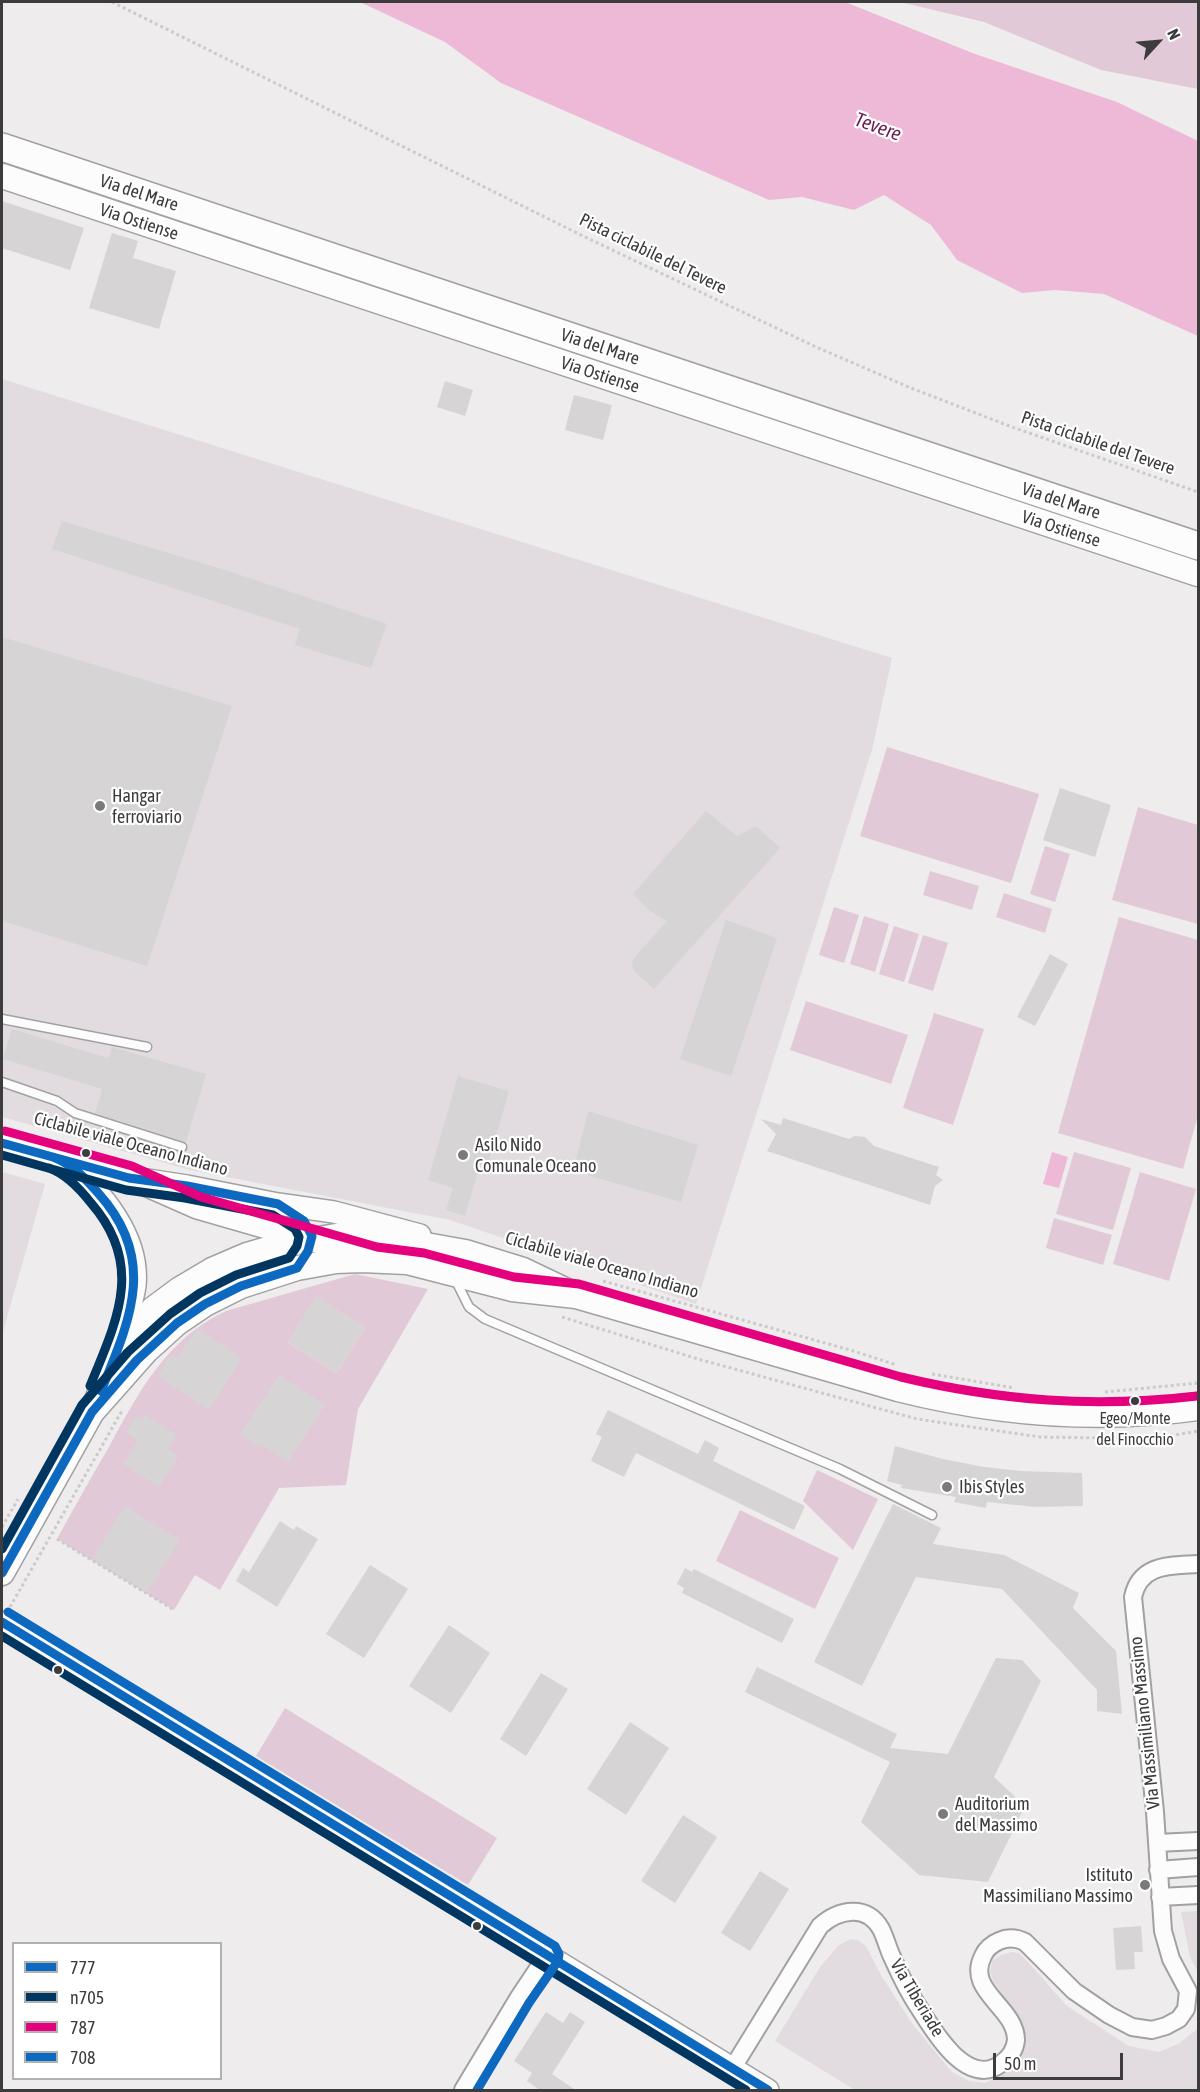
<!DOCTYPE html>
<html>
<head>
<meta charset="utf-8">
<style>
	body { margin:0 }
	#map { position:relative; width:1200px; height:2092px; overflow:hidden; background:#eeeced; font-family:"Asap Condensed",sans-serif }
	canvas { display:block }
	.frame { position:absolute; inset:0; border:3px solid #3d3c3c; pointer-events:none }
	.legend { position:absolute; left:12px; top:1942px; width:210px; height:138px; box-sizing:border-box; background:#fff; border:2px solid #b1b1b1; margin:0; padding:8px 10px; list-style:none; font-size:18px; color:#3d3c3c }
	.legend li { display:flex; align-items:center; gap:12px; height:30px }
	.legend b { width:30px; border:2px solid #b1b1b1 }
	.north { position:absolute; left:1128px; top:12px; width:60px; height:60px; -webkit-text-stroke:4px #fff; paint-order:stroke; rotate:64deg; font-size:16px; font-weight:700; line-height:24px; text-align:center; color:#3d3c3c }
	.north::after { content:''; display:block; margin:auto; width:21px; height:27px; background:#3d3c3c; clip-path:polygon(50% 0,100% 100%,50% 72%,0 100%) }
	.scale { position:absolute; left:993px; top:2053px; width:130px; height:27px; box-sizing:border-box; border:3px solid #3d3c3c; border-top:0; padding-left:8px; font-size:18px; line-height:21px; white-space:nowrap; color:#3d3c3c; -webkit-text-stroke:4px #fff; paint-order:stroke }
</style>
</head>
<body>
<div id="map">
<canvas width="1200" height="2092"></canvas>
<div class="frame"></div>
<ul class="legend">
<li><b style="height:8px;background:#0c69bf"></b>777</li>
<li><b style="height:8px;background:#00365f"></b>n705</li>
<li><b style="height:8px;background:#e5007d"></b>787</li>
<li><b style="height:8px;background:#0c69bf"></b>708</li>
</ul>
<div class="north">N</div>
<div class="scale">50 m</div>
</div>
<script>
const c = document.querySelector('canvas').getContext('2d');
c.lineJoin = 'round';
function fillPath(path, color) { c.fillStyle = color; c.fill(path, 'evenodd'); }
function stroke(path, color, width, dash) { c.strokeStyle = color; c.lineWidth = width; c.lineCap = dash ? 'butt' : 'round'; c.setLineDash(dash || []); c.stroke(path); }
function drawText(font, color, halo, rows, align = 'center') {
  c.font = font + ' "Asap Condensed",sans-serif'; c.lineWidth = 4.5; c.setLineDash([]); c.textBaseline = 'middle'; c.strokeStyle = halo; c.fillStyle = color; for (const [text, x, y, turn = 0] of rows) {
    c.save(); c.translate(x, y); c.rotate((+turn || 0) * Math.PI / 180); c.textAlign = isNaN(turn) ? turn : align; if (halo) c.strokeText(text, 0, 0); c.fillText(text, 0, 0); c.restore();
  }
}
fillPath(new Path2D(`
	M 2,379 L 892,658 L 872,750 L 696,1304 L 450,1220 L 190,1170 L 2,1117 Z
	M 2,1172 L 45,1184 L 2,1335 Z
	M 1198,1911 L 1198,1972 L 1190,1957 L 1181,1912 Z
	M 851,1939 L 858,1940 L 866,1946 L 881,1975 L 913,2025 L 952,2072 L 969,2081 L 985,2083 L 1003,2075 L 1015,2066 L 1023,2050 L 1024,2030 L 1017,2014 L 994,1983 L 990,1972 L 992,1961 L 1001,1955 L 1012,1952 L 1019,1953 L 1028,1962 L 1067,2006 L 1129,2046 L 1159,2052 L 1180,2043 L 1198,2028 L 1198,2090 L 855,2090 L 775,2041 L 820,1967 L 839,1945 Z`), '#e2dce0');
fillPath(new Path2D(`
	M 900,2 L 1198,2 L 1198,89 L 1101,70 L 984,22 Z
	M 887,747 L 1039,794 L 1011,883 L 860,836 Z
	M 1138,807 L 1198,825 L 1198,924 L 1112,900 Z
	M 1045,846 L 1070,854 L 1055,902 L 1030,894 Z
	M 930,871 L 979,886 L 972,910 L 923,895 Z
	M 1004,893 L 1052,909 L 1045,933 L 996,917 Z
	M 834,907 L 859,915 L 844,963 L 819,955 Z
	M 864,916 L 889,924 L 875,972 L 850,964 Z
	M 1119,917 L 1198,940 L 1198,1115 L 1183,1169 L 1058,1133 Z
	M 894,926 L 919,934 L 904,982 L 879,974 Z
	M 923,935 L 948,943 L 933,991 L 908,983 Z
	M 806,1001 L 908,1035 L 891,1084 L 790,1050 Z
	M 934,1013 L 984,1029 L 953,1125 L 903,1108 Z
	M 1074,1152 L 1131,1168 L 1113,1230 L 1056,1214 Z
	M 1140,1172 L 1196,1189 L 1169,1281 L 1113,1264 Z
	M 1054,1218 L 1112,1235 L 1103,1265 L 1046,1248 Z
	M 355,1274 L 428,1289 L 358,1409 L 346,1485 L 279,1488 L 220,1590 L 195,1575 L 174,1610 L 57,1539 C 74,1508 91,1477 109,1447 C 138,1393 167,1338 226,1311 ZM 316,1297 L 365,1327 L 337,1373 L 288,1343 Z
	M 817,1470 L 878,1499 L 853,1550 L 803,1501 Z
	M 740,1510 L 839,1558 L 815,1609 L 716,1561 Z
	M 285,1708 L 497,1838 L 468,1885 L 256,1756 Z`), '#e2c9d8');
fillPath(new Path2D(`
	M 360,2 L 845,2 L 975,54 L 1117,102 L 1198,141 L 1198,336 L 1104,294 L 1055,290 L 1022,293 L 957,260 L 931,225 L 884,195 L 854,210 L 802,197 L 769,200 L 501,83 L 445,42 Z
	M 1052,1152 L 1068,1157 L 1059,1188 L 1043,1184 Z`), '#edb9d7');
fillPath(new Path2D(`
	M 2,201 L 84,228 L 70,270 L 2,248 Z
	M 112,233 L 138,241 L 133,258 L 176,271 L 159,329 L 89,308 Z
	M 445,381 L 473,390 L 465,416 L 437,407 Z
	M 574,395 L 612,405 L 603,440 L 565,430 Z
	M 62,521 L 225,570 L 387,624 L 371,668 L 295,645 L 300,629 L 52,549 Z
	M 2,637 L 232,706 L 147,966 L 2,921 Z
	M 1060,788 L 1111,805 L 1095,857 L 1043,840 Z
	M 706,811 L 737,836 L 756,826 L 780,848 L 654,989 L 635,972 L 632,967 L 633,959 L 667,921 L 650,911 L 633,894 Z
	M 726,920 L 777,938 L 731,1076 L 680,1059 Z
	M 1050,954 L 1068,964 L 1035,1026 L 1017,1017 Z
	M 12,1029 L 108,1058 L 112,1047 L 206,1074 L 186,1142 L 95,1113 L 102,1089 L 3,1059 Z
	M 458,1076 L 509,1091 L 487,1167 L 480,1165 L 465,1216 L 446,1210 L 453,1188 L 428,1180 Z
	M 588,1111 L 698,1145 L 681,1202 L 573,1171 Z
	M 783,1118 L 849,1139 L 855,1136 L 865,1137 L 874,1146 L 939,1167 L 936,1175 L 943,1180 L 935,1186 L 930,1205 L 767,1151 L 776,1134 L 761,1119 L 781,1125 Z
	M 316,1296 L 365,1327 L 337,1373 L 288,1343 Z
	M 197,1328 L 242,1358 L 209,1410 L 158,1376 L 171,1354 L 177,1358 Z
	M 279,1375 L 325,1405 L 288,1462 L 260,1444 L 259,1446 L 240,1434 Z
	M 608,1410 L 698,1454 L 705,1440 L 719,1448 L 713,1461 L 805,1506 L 794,1530 L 636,1453 L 624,1477 L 591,1461 L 602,1437 L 596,1434 Z
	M 145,1415 L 177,1435 L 168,1449 L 179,1456 L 159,1487 L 123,1464 L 138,1440 L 126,1433 L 136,1416 L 142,1420 Z
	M 895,1446 L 943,1459 L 984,1467 L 1020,1471 L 1082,1473 L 1083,1506 L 1036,1507 L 987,1502 L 986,1508 L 954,1502 L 956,1497 L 901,1488 L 902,1485 L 887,1481 Z
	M 893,1504 L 941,1528 L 933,1544 L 1004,1555 L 1079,1593 L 1073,1608 L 1116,1651 L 1122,1714 L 1097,1711 L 1097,1690 L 1002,1589 L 916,1577 L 862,1686 L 814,1662 Z
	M 125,1506 L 180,1540 L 147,1593 L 92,1559 Z
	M 280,1521 L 294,1530 L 296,1526 L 318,1539 L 277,1607 L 236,1581 L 243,1568 L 249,1572 Z
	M 370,1565 L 408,1589 L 364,1658 L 326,1634 Z
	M 685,1568 L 692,1572 L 694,1569 L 794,1619 L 782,1643 L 682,1593 L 684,1588 L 677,1584 Z
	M 449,1625 L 490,1653 L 451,1713 L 409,1686 Z
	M 996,1658 L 1022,1660 L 1041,1681 L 994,1777 L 1025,1806 L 988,1882 L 919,1875 L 861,1822 L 890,1762 L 745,1692 L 757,1667 L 897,1734 L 890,1748 L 948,1754 Z
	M 541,1673 L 568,1689 L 526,1756 L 500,1739 Z
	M 630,1722 L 669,1748 L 626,1815 L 587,1789 Z
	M 683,1815 L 717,1837 L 675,1903 L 641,1881 Z
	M 760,1871 L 789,1889 L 750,1951 L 721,1933 Z
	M 1141,1926 L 1143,1952 L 1134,1952 L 1135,1969 L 1116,1970 L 1113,1928 Z
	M 546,2012 L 563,2023 L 570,2012 L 585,2022 L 552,2074 L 577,2091 L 541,2091 L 527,2081 L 532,2073 L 514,2061 Z`), '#d6d4d5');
const service = new Path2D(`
	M 2,1019 L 147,1047
	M 2,1082 L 57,1101 L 75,1113 L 182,1147
	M 455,1279 L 469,1307 L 485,1319 L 840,1469 L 932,1515`);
const minor = new Path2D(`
	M 1157,1843 L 1198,1841
	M 1158,1870 L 1198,1867
	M 1160,1897 L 1198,1895
	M 732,2069 L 820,1926 C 839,1909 867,1904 881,1929 C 886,1939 888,1949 893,1959 C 901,1977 910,1995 921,2011 C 936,2035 969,2089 1002,2063 C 1010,2057 1015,2050 1016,2040 C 1016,2007 965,1991 983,1956 C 986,1949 992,1944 999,1941 C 1008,1937 1017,1938 1025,1942 L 1074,1991 L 1109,2015 L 1132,2027 L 1152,2030 L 1166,2026 L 1179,2019 L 1186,2009 L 1188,1991 L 1171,1959 L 1163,1931 L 1155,1812 L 1133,1597 C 1140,1563 1171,1566 1198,1564
	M 463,2090 L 519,1997 L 547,1955`);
const tertiary = new Path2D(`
	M 2,1143 L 129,1178 L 197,1208 L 364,1256
	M 66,1164 C 102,1190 140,1238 135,1286 C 132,1305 125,1325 119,1345
	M 148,1180 L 187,1186 L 278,1204 L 334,1212 L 420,1235
	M 2,1622 L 768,2090`);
const secondary = new Path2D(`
	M 2,176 L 1198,574
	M 92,1412 L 146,1351 L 177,1323 L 205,1304 L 241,1286 L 297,1268 L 336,1261 L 362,1260 L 407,1262 L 512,1289 L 576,1296 L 898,1389 C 997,1414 1097,1422 1198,1408
	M 2,1573 L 92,1412 L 119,1346 L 129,1333 L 153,1309 L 180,1289 L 212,1270 L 247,1255 L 278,1246 L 336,1236 L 370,1235 L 465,1252 L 523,1270 L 567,1291`);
const primary = new Path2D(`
	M 2,147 L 1198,546`);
stroke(service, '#a2a1a2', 11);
stroke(minor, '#a2a1a2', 20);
stroke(tertiary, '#a2a1a2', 24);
stroke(secondary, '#a2a1a2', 27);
stroke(primary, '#a2a1a2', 30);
stroke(new Path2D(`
	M 112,2 L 583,236 L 816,347 L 911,388 L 1012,427 L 1198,492
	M 603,1281 L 850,1350 L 897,1365
	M 562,1317 L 698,1359 L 917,1419 L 1040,1437 L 1107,1438 L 1175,1435 L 1198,1431
	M 932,1374 L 1015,1388
	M 1105,1392 L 1198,1383
	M 2,1527 L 18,1499
	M 57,1539 L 174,1610
	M 10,1607 L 123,1409`), '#cccbcc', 3, [3, 3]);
stroke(service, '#fcfcfc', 8);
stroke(minor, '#fcfcfc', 16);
stroke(tertiary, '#fcfcfc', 21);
stroke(secondary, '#fcfcfc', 24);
stroke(primary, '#fcfcfc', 27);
stroke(new Path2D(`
	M 2,1143 L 129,1178 L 187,1186 L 278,1204 L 304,1221 L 312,1236 L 308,1251 L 297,1268 L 241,1286 L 205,1304 L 177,1323 L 137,1360 L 92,1412 L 2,1573
	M 53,1157 C 72,1164 86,1179 99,1194 C 158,1260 130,1320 101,1391
	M 2,1622 L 768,2090`), '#0c69bf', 9);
stroke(new Path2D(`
	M 2,1155 L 126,1190 L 185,1198 L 273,1215 L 295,1229 L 299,1237 L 297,1246 L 289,1258 L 236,1275 L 200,1293 L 170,1314 L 128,1352 L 82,1405 L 2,1549
	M 49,1168 C 66,1174 80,1189 91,1203 C 145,1265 117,1320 90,1386
	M 2,1636 L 746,2090`), '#00365f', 9);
stroke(new Path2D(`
	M 5,1131 L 132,1166 L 201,1197 L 377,1247 L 424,1253 L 514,1277 L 579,1284 L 901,1377 C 1001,1401 1094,1408 1197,1396`), '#e5007d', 9);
stroke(new Path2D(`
	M 8,1612 L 555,1946 L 559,1954 L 558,1961 L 529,2003 L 477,2090`), '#0c69bf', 9);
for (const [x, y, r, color] of [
	[100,806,6,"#7b7a7a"],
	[86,1153,5,"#3d3c3c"],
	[463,1155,6,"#7b7a7a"],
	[1135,1401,5,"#3d3c3c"],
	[947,1487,6,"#7b7a7a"],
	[58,1670,5,"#3d3c3c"],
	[943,1814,6,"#7b7a7a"],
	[1145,1885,6,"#7b7a7a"],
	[477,1926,5,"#3d3c3c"]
]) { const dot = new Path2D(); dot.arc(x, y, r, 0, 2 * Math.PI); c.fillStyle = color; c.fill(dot); stroke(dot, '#fff', 2); }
drawText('16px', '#3d3c3c', '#fff', [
	["Egeo/Monte",1135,1419],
	["del Finocchio",1135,1440]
]);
drawText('18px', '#3d3c3c', '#fff', [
	["Via del Mare",139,193,18],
	["Via Ostiense",139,222,18],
	["Pista ciclabile del Tevere",653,254,26],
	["Via del Mare",600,347,18],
	["Via Ostiense",600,375,18],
	["Pista ciclabile del Tevere",1098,443,19],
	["Via del Mare",1061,501,18],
	["Via Ostiense",1061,529,18],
	["Ciclabile viale Oceano Indiano",131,1144,15],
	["Ciclabile viale Oceano Indiano",602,1265,16],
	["Via Massimiliano Massimo",1145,1723,-96],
	["Via Tiberiade",917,1998,59]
]);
drawText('18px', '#3d3c3c', '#fff', [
	["Hangar",112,796],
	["ferroviario",112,817],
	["Asilo Nido",475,1145],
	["Comunale Oceano",475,1166],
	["Ibis Styles",959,1487],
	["Auditorium",955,1804],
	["del Massimo",955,1825],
	["Istituto",1133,1875,"right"],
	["Massimiliano Massimo",1133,1896,"right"]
], 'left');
drawText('italic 20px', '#6e1b54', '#fff', [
	["Tevere",878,127,20]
]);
</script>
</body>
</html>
